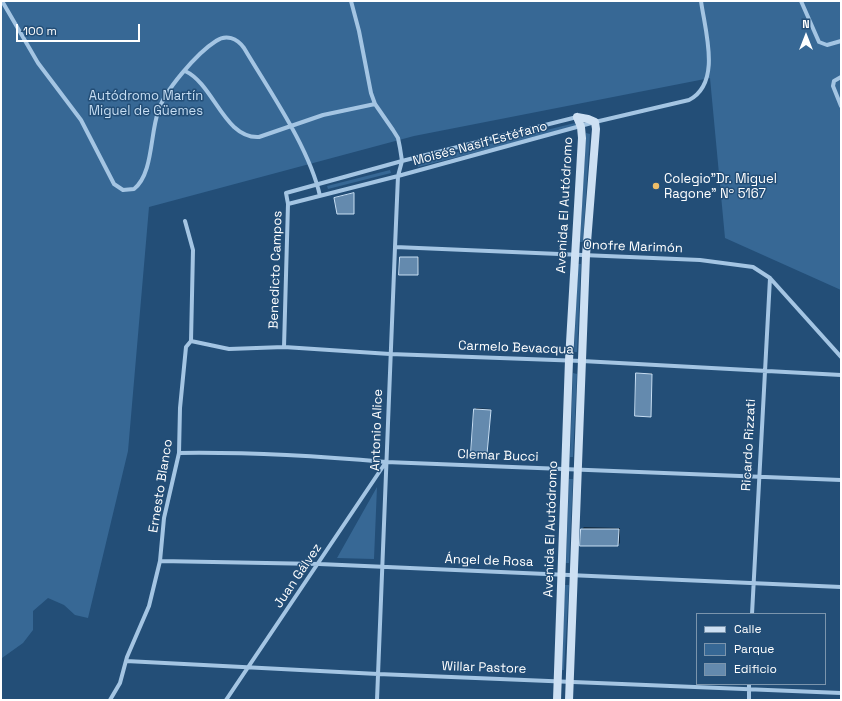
<!DOCTYPE html>
<html>
<head>
<meta charset="utf-8">
<style>
	body { margin:0 }
	#map { position:relative; width:842px; height:701px; overflow:hidden; background:#234e77; font-family:"Space Grotesk",sans-serif }
	canvas { display:block }
	.frame { position:absolute; inset:0; border:2px solid #fff; pointer-events:none }
	.legend { position:absolute; left:696px; top:613px; width:130px; height:72px; box-sizing:border-box; background:#234e77; border:1px solid #7b95ad; margin:0; padding:5px 7px; list-style:none; font-size:12px; color:#fff }
	.legend li { display:flex; align-items:center; gap:8px; height:20px }
	.legend b { width:20px; border:1px solid #7b95ad }
	.north { position:absolute; left:786px; top:16px; width:40px; height:40px; -webkit-text-stroke:3px #234e77; paint-order:stroke; rotate:0deg; font-size:11px; font-weight:700; line-height:16px; text-align:center; color:#fff }
	.north::after { content:''; display:block; margin:auto; width:14px; height:18px; background:#fff; clip-path:polygon(50% 0,100% 100%,50% 72%,0 100%) }
	.scale { position:absolute; left:16px; top:24px; width:124px; height:18px; box-sizing:border-box; border:2px solid #fff; border-top:0; padding-left:5px; font-size:12px; line-height:14px; white-space:nowrap; color:#fff; -webkit-text-stroke:3px #234e77; paint-order:stroke }
</style>
</head>
<body>
<div id="map">
<canvas width="842" height="701"></canvas>
<div class="frame"></div>
<ul class="legend">
<li><b style="height:5px;background:#cde0f3"></b>Calle</li>
<li><b style="height:11px;background:#376895"></b>Parque</li>
<li><b style="height:11px;background:#648aae"></b>Edificio</li>
</ul>
<div class="north">N</div>
<div class="scale">100 m</div>
</div>
<script>
const c = document.querySelector('canvas').getContext('2d');
c.lineJoin = 'round';
function fillPath(path, color) { c.fillStyle = color; c.fill(path, 'evenodd'); }
function stroke(path, color, width, dash) { c.strokeStyle = color; c.lineWidth = width; c.lineCap = dash ? 'butt' : 'round'; c.setLineDash(dash || []); c.stroke(path); }
function drawText(font, color, halo, rows, align = 'center') {
  c.font = font + ' "Space Grotesk",sans-serif'; c.lineWidth = 3; c.setLineDash([]); c.textBaseline = 'middle'; c.strokeStyle = halo; c.fillStyle = color; for (const [text, x, y, turn = 0] of rows) {
    c.save(); c.translate(x, y); c.rotate((+turn || 0) * Math.PI / 180); c.textAlign = isNaN(turn) ? turn : align; if (halo) c.strokeText(text, 0, 0); c.fillText(text, 0, 0); c.restore();
  }
}
fillPath(new Path2D(`
	M 1,1 L 841,1 L 841,290 L 725,238 L 710,78 L 414,136 L 149,207 L 128,451 L 88,618 L 75,615 L 64,605 L 48,598 L 33,611 L 33,630 L 23,643 L 2,658 L 1,674 Z
	M 575,123 L 576,127 L 418,167 L 417,162 Z
	M 586,133 L 590,134 L 583,242 L 580,242 Z
	M 390,170 L 391,173 L 328,189 L 327,186 Z
	M 578,264 L 581,264 L 577,352 L 574,352 Z
	M 573,373 L 577,374 L 573,457 L 570,457 Z
	M 569,479 L 573,479 L 569,563 L 566,563 Z
	M 377,487 L 374,559 L 337,558 Z
	M 565,585 L 569,585 L 564,670 L 561,670 Z`), '#376895');
fillPath(new Path2D(`
	M 401,257 L 419,257 L 418,274 L 417,274 Z
	M 637,373 L 652,373 L 651,416 Z
	M 476,408 L 491,409 L 487,453 L 472,452 Z
	M 584,527 L 620,528 L 620,543 L 618,545 L 582,529 Z`), '#0007');
const building = new Path2D(`
	M 354,193 L 354,214 L 337,214 L 334,198 Z
	M 400,257 L 418,257 L 418,275 L 399,275 Z
	M 636,373 L 652,374 L 651,417 L 635,416 Z
	M 474,409 L 491,410 L 487,454 L 471,453 Z
	M 581,529 L 619,529 L 618,546 L 580,546 Z`);
fillPath(building, '#648aae');
stroke(building, '#c7def3', 1);
stroke(new Path2D(`
	M 2,1 L 38,63 L 81,120 L 114,184 L 123,190 L 134,189 C 153,174 150,135 158,112 C 164,91 197,53 216,41 C 226,34 237,38 244,48 C 270,92 309,147 320,196
	M 351,1 L 359,31 L 371,93 L 375,104
	M 801,1 L 819,42 L 827,45 L 841,41
	M 185,71 C 214,84 224,139 259,137 L 323,115 L 375,104 L 393,130 L 398,138 L 400,148 L 402,161 L 398,176 L 395,247 L 377,700
	M 841,77 L 834,81 L 833,86 L 841,106
	M 288,204 L 398,176 L 595,122 L 689,100 C 722,83 705,31 701,1
	M 395,247 L 700,260 L 753,267 L 770,278 L 841,357
	M 191,341 L 229,349 L 284,347 L 390,354 L 582,361 L 841,375
	M 284,347 L 288,204 L 286,193 L 402,161 L 577,117
	M 179,453 C 248,452 317,456 386,462 L 841,480
	M 160,561 L 319,564 L 841,587
	M 752,614 L 770,278
	M 126,661 L 378,674 L 841,693
	M 110,700 L 120,683 L 127,657 L 149,606 L 160,561 L 164,518 L 179,453 L 180,408 L 186,347 L 191,341 L 193,250 L 185,221
	M 226,700 L 386,462
	M 749,700 L 749,684`), '#a4c5e3', 4);
stroke(new Path2D(`
	M 557,700 L 569,360 L 582,138 L 581,127 L 577,117
	M 569,700 L 586,255 L 596,129 L 595,122 L 588,119 L 577,117`), '#cde0f3', 8);
for (const [x, y, r, color] of [
	[656,186,4,"#eebe68"]
]) { const dot = new Path2D(); dot.arc(x, y, r, 0, 2 * Math.PI); c.fillStyle = color; c.fill(dot); stroke(dot, '#234e77', 1.5); }
drawText('13px', '#c7def3', '#234e77', [
	["Autódromo Martín",146,96],
	["Miguel de Güemes",146,111]
]);
drawText('13px', '#fff', '#234e77', [
	["Moisés Nasif Estéfano",480,144,-15],
	["Avenida El Autódromo",565,205,-87],
	["Onofre Marimón",633,247,2],
	["Benedicto Campos",276,270,-88],
	["Carmelo Bevacqua",516,348,2],
	["Antonio Alice",377,430,-88],
	["Ricardo Rizzati",749,445,-87],
	["Clemar Bucci",498,456,2],
	["Ernesto Blanco",161,486,-81],
	["Avenida El Autódromo",551,529,-88],
	["Ángel de Rosa",489,561,2],
	["Juan Gálvez",298,576,-56],
	["Willar Pastore",484,668,2]
]);
drawText('13px', '#fff', '#234e77', [
	["Colegio\"Dr. Miguel",664,179],
	["Ragone\" Nº 5167",664,194]
], 'left');
</script>
</body>
</html>
